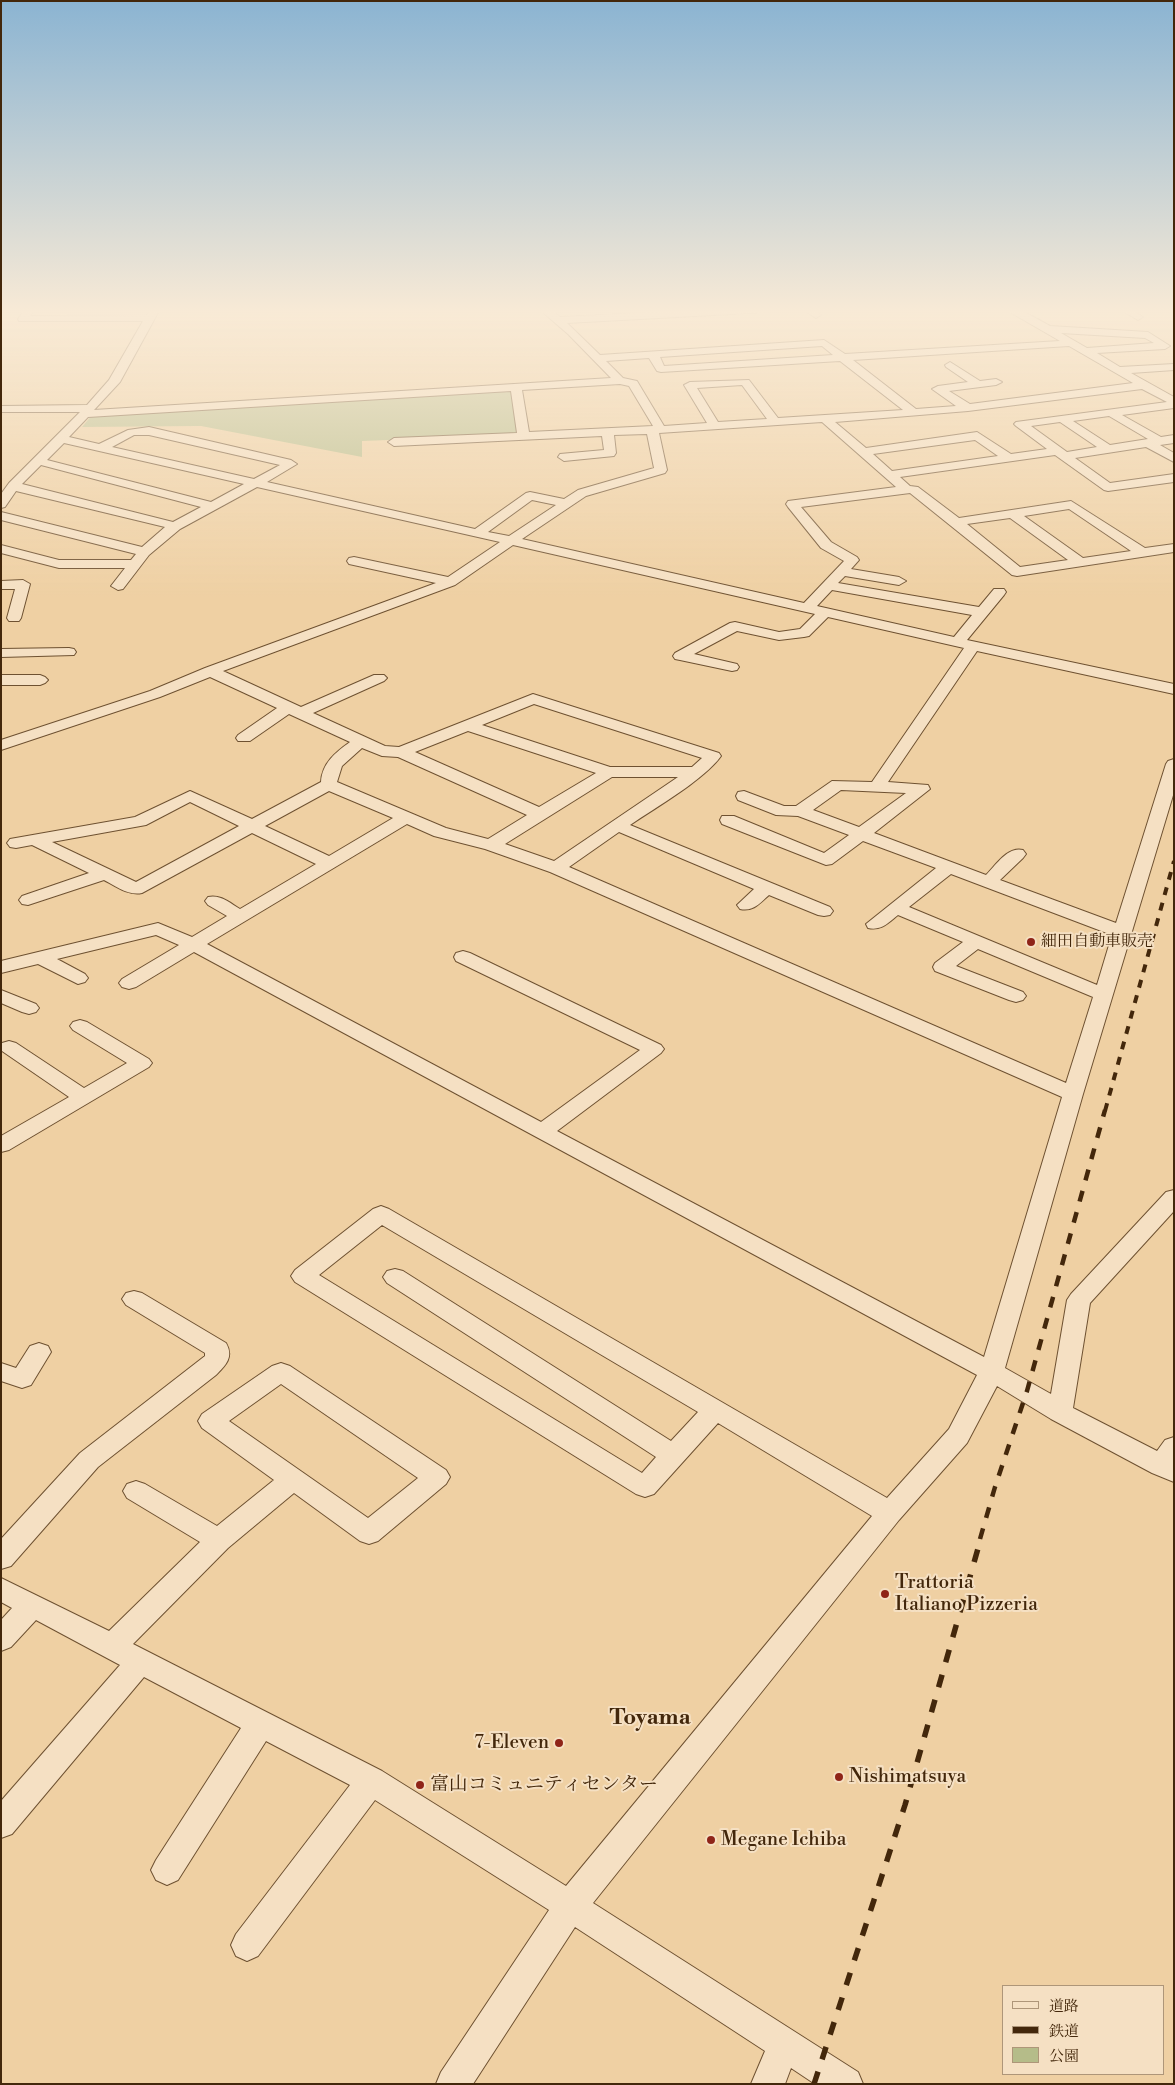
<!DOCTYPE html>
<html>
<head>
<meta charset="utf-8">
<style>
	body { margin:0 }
	#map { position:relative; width:1175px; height:2085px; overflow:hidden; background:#efd0a3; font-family:"Libre Bodoni","Noto Serif JP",serif }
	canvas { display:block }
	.frame { position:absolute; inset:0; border:2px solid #43270b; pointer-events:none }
	.legend { position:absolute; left:1002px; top:1985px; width:162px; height:90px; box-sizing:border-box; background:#f5e0c3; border:1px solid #ae9679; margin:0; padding:6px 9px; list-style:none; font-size:15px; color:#43270b }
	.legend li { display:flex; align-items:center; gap:10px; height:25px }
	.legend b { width:25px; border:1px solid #ae9679 }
</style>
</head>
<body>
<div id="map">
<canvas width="1175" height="2085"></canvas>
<div class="frame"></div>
<ul class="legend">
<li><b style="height:6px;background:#f5e0c3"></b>道路</li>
<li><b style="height:6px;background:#43270b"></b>鉄道</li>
<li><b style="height:14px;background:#b5bc89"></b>公園</li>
</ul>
</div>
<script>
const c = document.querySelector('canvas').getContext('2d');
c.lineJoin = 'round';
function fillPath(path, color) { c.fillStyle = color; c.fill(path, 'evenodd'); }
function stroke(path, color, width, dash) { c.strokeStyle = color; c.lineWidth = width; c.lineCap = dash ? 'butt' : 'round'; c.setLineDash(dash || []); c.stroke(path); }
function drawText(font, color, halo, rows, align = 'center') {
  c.font = font + ' "Libre Bodoni","Noto Serif JP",serif'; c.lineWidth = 4; c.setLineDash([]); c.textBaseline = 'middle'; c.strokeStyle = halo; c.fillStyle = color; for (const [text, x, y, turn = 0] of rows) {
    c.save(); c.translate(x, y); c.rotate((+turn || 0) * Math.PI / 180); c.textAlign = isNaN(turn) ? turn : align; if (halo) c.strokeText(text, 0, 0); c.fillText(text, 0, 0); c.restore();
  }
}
fillPath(new Path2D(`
	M 512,389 L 520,435 L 362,441 L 362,457 L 201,426 L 82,427 L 92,415 Z`), '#b5bc89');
const minor = new Path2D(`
	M 25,309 L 35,309 L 30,316 L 147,315 L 150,309 L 160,309 L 120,382 L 94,410 L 611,378 L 568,334 L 539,309 L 550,309 L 560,317 L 718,309 L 773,309 L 768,312 L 567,323 L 600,355 L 824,340 L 845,354 L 1060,341 L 1008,311 L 1007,309 L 1019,309 L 1050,326 L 1148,332 L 1170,346 L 1165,349 L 1097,353 L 1120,367 L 1174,364 L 1174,370 L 1131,373 L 1174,397 L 1174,408 L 1122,415 L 1161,437 L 1174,435 L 1174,443 L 1160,445 L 1174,453 L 1174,462 L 1146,447 L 1075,458 L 1110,483 L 1174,474 L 1174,482 L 1108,491 L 1104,490 L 1055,455 L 900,477 L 910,486 L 918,487 L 959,518 L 1071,501 L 1145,548 L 1174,544 L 1174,552 L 1017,576 L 1012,575 L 910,493 L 801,507 L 831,542 L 857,557 L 859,560 L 851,569 L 899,577 L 906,581 L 899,585 L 845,576 L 838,583 L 979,607 L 994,589 L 1004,589 L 1006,592 L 1004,595 L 967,640 L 1174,684 L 1174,694 L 977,651 L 888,782 L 928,785 L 930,789 L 874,833 L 986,875 C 996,865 1008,846 1023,850 L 1026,854 L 1023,858 L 1000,880 L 1116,923 L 1166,764 L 1168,761 L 1174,759 L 1174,792 L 1083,1094 L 1005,1368 L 1051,1394 L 1067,1300 L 1071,1294 L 1166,1192 L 1174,1190 L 1174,1211 L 1090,1303 L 1073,1408 L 1157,1451 L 1165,1440 L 1174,1437 L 1174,1482 L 1152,1473 L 1051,1419 L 997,1386 L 967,1443 L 899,1520 L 593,1903 L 858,2072 L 863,2084 L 815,2084 L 791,2068 L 785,2084 L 751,2084 L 765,2051 L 575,1927 L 473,2084 L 436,2084 L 441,2072 L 549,1910 L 375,1800 L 258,1956 L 247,1961 L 236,1956 L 231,1945 L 236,1934 L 350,1785 L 266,1741 L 178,1880 L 167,1885 L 156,1880 L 151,1870 L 156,1860 L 241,1728 L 144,1677 L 12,1834 L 1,1838 L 1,1801 L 120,1665 L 36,1620 L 11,1647 L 1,1651 L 1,1620 L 12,1608 L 1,1602 L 1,1578 L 109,1631 L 200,1542 L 127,1498 L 123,1491 L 127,1484 L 136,1481 L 145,1484 L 217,1526 L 274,1480 L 202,1428 L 198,1421 L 202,1414 L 272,1366 L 281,1363 L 290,1366 L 446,1470 L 450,1477 L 446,1484 L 378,1541 L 369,1544 L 360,1541 L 294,1493 L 228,1548 L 133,1644 L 382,1771 L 566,1886 L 872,1516 L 718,1423 L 654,1494 L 645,1497 L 636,1494 L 295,1282 L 291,1276 L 295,1270 L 373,1209 L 381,1206 L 389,1209 L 887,1498 L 949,1429 L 977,1375 L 194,952 L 136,987 L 129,989 L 122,987 L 119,983 L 122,979 L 179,945 L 156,935 L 57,959 L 85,974 L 88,978 L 85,982 L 78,984 L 38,964 L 1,973 L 1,961 L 158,923 L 192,937 L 227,916 L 208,905 L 205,901 L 208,897 C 220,894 230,903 240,909 L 316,864 L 252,833 L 142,893 C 129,896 115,886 104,880 L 28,905 L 22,904 L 19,900 L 22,896 L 89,873 L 32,845 L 16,848 L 10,847 L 7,843 L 10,839 L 135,817 L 190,791 L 252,819 L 321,782 C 322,763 336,752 350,742 L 289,714 L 250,741 L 238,741 L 236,738 L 238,735 L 277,708 L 210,677 L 160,697 L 1,750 L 1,740 L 150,691 L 205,668 L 436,583 L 349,564 L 347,561 L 349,558 L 354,557 L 448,577 L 500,542 L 257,487 L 180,529 L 149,555 L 123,589 L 118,590 L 111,586 L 125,568 L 59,568 L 1,553 L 1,545 L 59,560 L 131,560 L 136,554 L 1,520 L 1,512 L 142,547 L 165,527 L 16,491 L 5,507 L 1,508 L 1,494 L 9,483 L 80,412 L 1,412 L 1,406 L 87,405 L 109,380 L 143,321 L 19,321 L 18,319 ZM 1061,333 L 1145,338 L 1154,343 L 1087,348 ZM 822,346 L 833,355 L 664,366 L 660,357 ZM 1069,346 L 1133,383 L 970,404 L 949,391 L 996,385 L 1002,382 L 996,379 L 980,381 L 950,362 L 945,365 L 946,367 L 968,382 L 938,386 L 932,389 L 956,406 L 916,409 L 853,360 ZM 649,358 L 657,371 L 661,372 L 840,361 L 903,410 L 778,418 L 749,380 L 690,382 L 684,385 L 707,423 L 664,426 L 637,381 L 623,378 L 606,361 ZM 620,384 L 629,386 L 653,426 L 529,432 L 522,390 ZM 742,385 L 767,419 L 718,422 L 697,388 ZM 1142,389 L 1167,402 L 1016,422 L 1014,424 L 1016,426 L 1047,449 L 1011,454 L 977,432 L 866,448 L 835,422 L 968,411 ZM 511,391 L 517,433 L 394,438 L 388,442 L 394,446 L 602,436 L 604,450 L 560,454 L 558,457 L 564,461 L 614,456 L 616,453 L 614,435 L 647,434 L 654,468 L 578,490 L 564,499 L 530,492 L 526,493 L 475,529 L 267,482 L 297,464 L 291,460 L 149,427 L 128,430 L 99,444 L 69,437 L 88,417 ZM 1109,416 L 1148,439 L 1110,445 L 1073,421 ZM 822,422 L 896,487 L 788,501 L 786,504 L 788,507 L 821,548 L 844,561 L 804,603 L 522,539 L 586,496 L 665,473 L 667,470 L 659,433 ZM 1060,422 L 1097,447 L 1067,452 L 1031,426 ZM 134,435 L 149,435 L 280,465 L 254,479 L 112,447 ZM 975,440 L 998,456 L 892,471 L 873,454 ZM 64,443 L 244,484 L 211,502 L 47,460 ZM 41,465 L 201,507 L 173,522 L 22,484 ZM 532,500 L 556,505 L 509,536 L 488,532 ZM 1069,509 L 1131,551 L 1083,558 L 1024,516 ZM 1010,518 L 1068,560 L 1020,567 L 967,524 ZM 513,545 L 815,614 L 800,629 L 779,632 L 735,622 L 730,623 L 675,653 L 673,656 L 675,659 L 680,660 L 732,671 L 737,670 L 739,667 L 737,664 L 694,654 L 737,631 L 779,640 L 804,637 L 809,636 L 828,617 L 964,648 L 872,782 L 832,781 L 796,806 L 784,806 L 744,791 L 738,792 L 736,796 L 738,800 L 776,815 L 798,816 L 849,835 L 824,853 L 734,816 L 722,816 L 720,820 L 722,824 L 826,865 L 832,864 L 863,841 L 936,868 L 866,924 L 868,928 C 881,931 888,923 898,915 L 963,942 L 935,963 L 933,967 L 935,971 L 1009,1000 L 1016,1002 L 1023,1000 L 1026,996 L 1023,992 L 956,966 L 978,949 L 1093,997 L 1066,1083 L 569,867 L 619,832 L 754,889 L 737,905 L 740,909 C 753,912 760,903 769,895 L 818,915 L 824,916 L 830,915 L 833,911 L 830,907 L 630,825 C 655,808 705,779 721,756 L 719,753 L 533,694 L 399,747 L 385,746 L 313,713 L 384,681 L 387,678 L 384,675 L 374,675 L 301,707 L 223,671 L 455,585 ZM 832,590 L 972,615 L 954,637 L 817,606 ZM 534,704 L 702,758 L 692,767 L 610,767 L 482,725 ZM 468,731 L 596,773 L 539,807 L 415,752 ZM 362,748 L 382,756 L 398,757 L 527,815 L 488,839 L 446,828 L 337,782 L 342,766 ZM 612,777 L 678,777 L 554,861 L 505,844 ZM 841,790 L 906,793 L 859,827 L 813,810 ZM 329,791 L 393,818 L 329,856 L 265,826 ZM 190,802 L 239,826 L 136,882 L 52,842 L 146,825 ZM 407,824 L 434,836 L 485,849 L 550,872 L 1062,1097 L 984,1357 L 557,1131 L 661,1053 L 664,1049 L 661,1045 L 470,953 L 463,951 L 456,953 L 454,957 L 456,961 L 640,1050 L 541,1122 L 207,944 ZM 951,874 L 1112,935 L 1097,985 L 909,907 ZM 382,1225 L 698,1412 L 671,1441 L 403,1271 L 395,1269 L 387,1271 L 383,1277 L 387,1283 L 656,1457 L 642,1473 L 319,1275 ZM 281,1384 L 418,1478 L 368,1518 L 229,1421 Z
	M 802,309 L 813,309 L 821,315 L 816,318 Z
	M 1119,309 L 1131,309 L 1143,317 L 1138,320 Z
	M 23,580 L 30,584 L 21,618 L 19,621 L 9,621 L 7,618 L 15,589 L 1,589 L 1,581 Z
	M 69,648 L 74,649 L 76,652 L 74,655 L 1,657 L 1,649 Z
	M 1,675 L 40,675 L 45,677 L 48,680 L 45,683 L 40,685 L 1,685 Z
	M 1,990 L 36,1004 L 39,1008 L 36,1012 L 29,1014 L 22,1012 L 1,1003 Z
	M 80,1020 L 87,1022 L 149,1059 L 152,1063 L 149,1067 L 9,1150 L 1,1152 L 1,1136 L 69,1097 L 2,1051 L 2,1043 L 9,1041 L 16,1043 L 84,1088 L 127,1063 L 73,1030 L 70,1026 L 73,1022 Z
	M 134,1291 L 142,1293 L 226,1343 C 234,1357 226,1365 216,1375 L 98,1467 L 11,1566 L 1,1569 L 1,1539 L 80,1453 L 205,1356 L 205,1353 L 126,1305 L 122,1299 L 126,1293 Z
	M 39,1343 L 48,1346 L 51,1352 L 31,1385 L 22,1388 L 1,1381 L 1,1363 L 16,1368 L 30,1346 Z`);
stroke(minor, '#6e5131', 2);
fillPath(minor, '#f5e0c3');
stroke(new Path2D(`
	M 1105,1111 L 1174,861`), '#43270b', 4, [8, 8]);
stroke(new Path2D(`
	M 980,1539 L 995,1487 L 1027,1391 L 1105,1110`), '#43270b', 4.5, [11, 11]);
stroke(new Path2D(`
	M 814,2084 L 905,1805 L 981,1538`), '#43270b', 5.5, [13, 13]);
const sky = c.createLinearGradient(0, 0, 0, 600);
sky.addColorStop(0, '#8bb4d2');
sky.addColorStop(0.52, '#f8ead6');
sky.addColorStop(1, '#f8ead600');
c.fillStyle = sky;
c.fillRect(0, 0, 1175, 600);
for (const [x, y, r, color] of [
	[1031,942,5,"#8f2418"],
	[885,1594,5,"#8f2418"],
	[559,1743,5,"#8f2418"],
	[839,1777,5,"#8f2418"],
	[420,1785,5,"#8f2418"],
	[711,1840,5,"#8f2418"]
]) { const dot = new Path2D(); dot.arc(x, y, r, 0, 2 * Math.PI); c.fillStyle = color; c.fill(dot); stroke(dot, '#f5e0c3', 2); }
drawText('16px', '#43270b', '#f5e0c3', [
	["細田自動車販売",1041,942]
], 'left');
drawText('19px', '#43270b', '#f5e0c3', [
	["Trattoria",895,1583],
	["Italiano Pizzeria",895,1605],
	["7-Eleven",549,1743,"right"],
	["Nishimatsuya",849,1777],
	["富山コミュニティセンター",430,1785],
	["Megane Ichiba",721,1840]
], 'left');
drawText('bold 22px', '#43270b', '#f5e0c3', [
	["Toyama",650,1719]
]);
</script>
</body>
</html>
